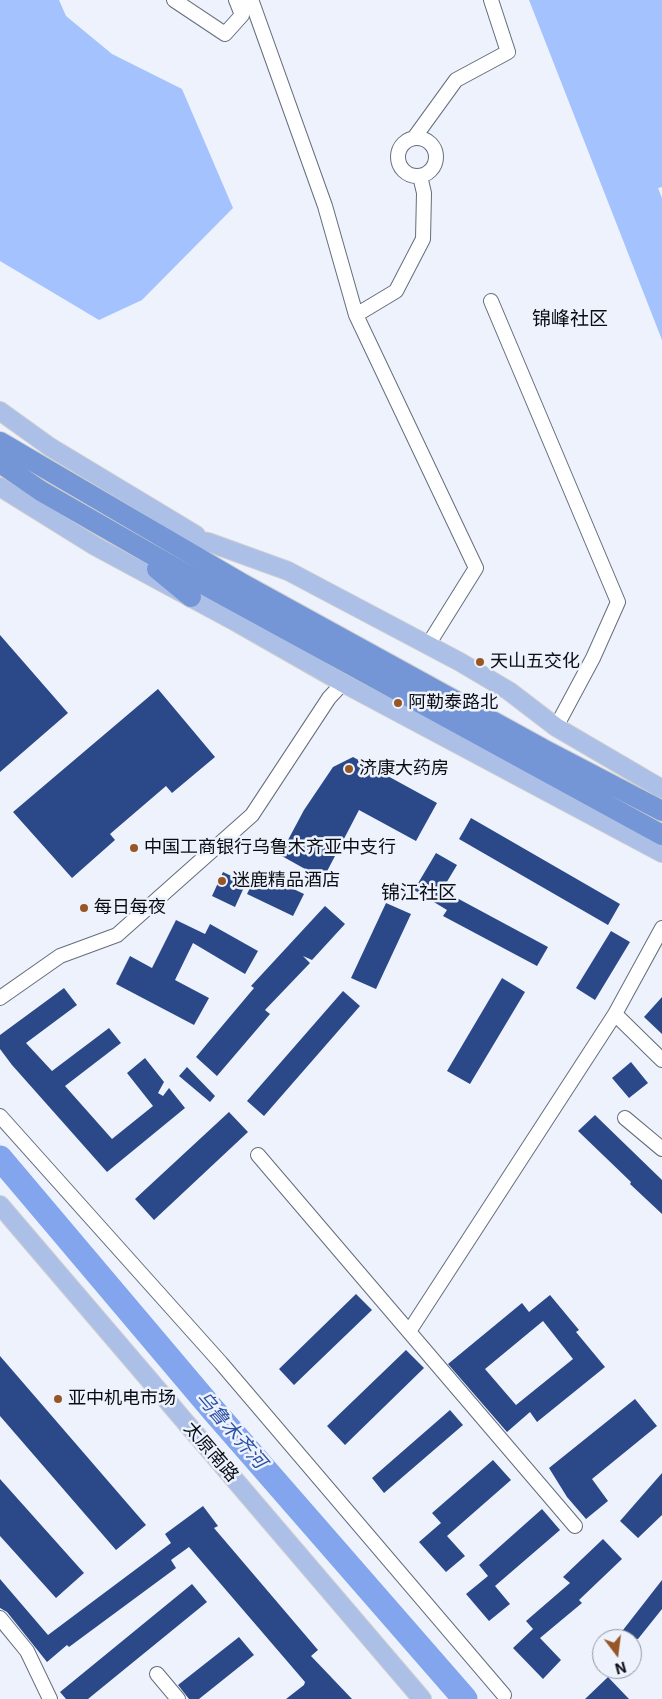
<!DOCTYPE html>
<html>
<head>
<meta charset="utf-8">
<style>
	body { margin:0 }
	#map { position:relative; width:662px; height:1699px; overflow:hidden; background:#edf2fd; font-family:Inter,sans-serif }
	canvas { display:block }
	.north { position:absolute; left:592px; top:1629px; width:50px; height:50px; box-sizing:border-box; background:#edf2fd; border:1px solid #92969f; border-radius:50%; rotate:165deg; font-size:14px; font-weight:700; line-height:20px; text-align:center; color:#0a0d13 }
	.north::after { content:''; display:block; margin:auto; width:18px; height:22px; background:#985625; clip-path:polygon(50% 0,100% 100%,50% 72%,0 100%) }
</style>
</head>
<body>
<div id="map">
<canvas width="662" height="1699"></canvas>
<div class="north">N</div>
</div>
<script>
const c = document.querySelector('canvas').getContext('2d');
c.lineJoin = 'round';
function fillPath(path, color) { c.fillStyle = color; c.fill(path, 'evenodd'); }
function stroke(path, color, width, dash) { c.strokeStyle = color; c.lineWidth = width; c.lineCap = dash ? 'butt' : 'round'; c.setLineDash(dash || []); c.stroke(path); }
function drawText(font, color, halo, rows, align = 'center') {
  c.font = font + ' Inter,"Noto Sans SC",sans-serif'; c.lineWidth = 5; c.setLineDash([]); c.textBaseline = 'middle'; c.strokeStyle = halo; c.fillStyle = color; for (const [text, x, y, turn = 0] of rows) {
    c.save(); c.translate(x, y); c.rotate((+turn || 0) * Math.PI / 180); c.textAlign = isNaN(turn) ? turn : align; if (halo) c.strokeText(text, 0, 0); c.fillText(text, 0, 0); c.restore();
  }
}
fillPath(new Path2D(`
	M 0,0 L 59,0 L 66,16 L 112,54 L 182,89 L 233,208 L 142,300 L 99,320 L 0,261 Z
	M 529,0 L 662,0 L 662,187 L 658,188 L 662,198 L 662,340 Z`), '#a4c2fd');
stroke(new Path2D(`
	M 0,1158 L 213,1410 L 465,1699`), '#82a5ed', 25);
fillPath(new Path2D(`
	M 0,635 L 68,713 L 0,772 Z
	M 158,689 L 215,757 L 172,793 L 166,786 L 110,834 L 115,840 L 72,878 L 13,812 Z
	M 353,757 L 437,803 L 416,841 L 359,810 L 323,879 L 280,855 L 304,810 L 333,767 Z
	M 471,818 L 620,904 L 608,925 L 459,839 Z
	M 436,853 L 457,865 L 442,890 L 548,947 L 537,966 L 443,916 L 447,910 L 414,890 Z
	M 223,872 L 246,883 L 235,907 L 212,896 Z
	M 258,872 L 304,894 L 293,916 L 247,894 Z
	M 386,903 L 411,914 L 376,989 L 351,978 Z
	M 325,906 L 345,924 L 312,960 L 303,956 L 310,963 L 265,1010 L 270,1014 L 217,1076 L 196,1057 L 254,988 L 251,986 Z
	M 176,920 L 205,934 L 210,924 L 258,951 L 245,974 L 193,943 L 175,980 L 209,998 L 194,1025 L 116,984 L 130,956 L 152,968 Z
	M 611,931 L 630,942 L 595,1000 L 576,988 Z
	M 502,978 L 525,992 L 470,1084 L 447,1071 Z
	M 64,988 L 77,1005 L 26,1043 L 52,1071 L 109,1028 L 121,1043 L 65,1086 L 112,1139 L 153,1106 L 127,1073 L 145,1058 L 164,1082 L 158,1093 L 163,1096 L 169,1088 L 185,1108 L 107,1172 L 12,1065 L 0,1049 L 0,1035 Z
	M 343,991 L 360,1006 L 264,1116 L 247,1101 Z
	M 662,997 L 662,1034 L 644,1017 Z
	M 631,1062 L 648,1083 L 629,1098 L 612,1078 Z
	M 187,1067 L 215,1096 L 210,1102 L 179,1076 Z
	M 229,1112 L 248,1132 L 154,1220 L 135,1199 Z
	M 595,1115 L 662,1180 L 662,1214 L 630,1184 L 631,1182 L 578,1131 Z
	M 356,1294 L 372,1310 L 294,1385 L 279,1369 Z
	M 550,1295 L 579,1330 L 576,1332 L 605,1367 L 537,1422 L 530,1412 L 507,1432 L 448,1364 L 522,1303 L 529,1312 ZM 543,1321 L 573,1359 L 516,1405 L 485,1369 Z
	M 406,1350 L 424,1368 L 345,1445 L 327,1426 Z
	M 0,1356 L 146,1525 L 116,1550 L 0,1416 Z
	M 635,1399 L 657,1426 L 592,1479 L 608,1501 L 586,1519 L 567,1497 L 549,1468 Z
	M 450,1410 L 463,1425 L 384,1493 L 372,1478 Z
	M 493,1460 L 511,1480 L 447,1536 L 465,1556 L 446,1572 L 419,1542 L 441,1523 L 432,1513 Z
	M 662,1473 L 662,1515 L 638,1538 L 620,1521 Z
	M 0,1479 L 84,1573 L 56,1598 L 0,1536 Z
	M 203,1506 L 218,1526 L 214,1528 L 318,1650 L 311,1656 L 352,1699 L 286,1699 L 304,1685 L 305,1682 L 189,1547 L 171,1560 L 176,1568 L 69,1647 L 67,1645 L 47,1662 L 7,1612 L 0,1608 L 0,1579 L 48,1635 L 171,1543 L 165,1534 Z
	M 542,1509 L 560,1530 L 495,1586 L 510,1604 L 489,1621 L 466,1594 L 488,1576 L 479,1565 Z
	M 603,1539 L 622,1559 L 579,1600 L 582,1603 L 540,1638 L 561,1660 L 543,1679 L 513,1648 L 533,1629 L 526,1621 L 570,1583 L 563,1577 Z
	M 662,1580 L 662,1609 L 638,1639 L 616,1639 Z
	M 192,1584 L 207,1602 L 88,1699 L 66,1699 L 60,1692 Z
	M 239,1637 L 254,1655 L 199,1699 L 189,1699 L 178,1685 Z
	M 608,1677 L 629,1699 L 585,1699 Z`), '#2b4989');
const minor = new Path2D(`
	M 174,0 L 225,34 L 242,15 L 236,0
	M 239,7 L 252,2 L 325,206 L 356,315 L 476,568 L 428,645
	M398 157a19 19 0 1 1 38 0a19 19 0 1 1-38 0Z
	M 414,138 L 456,80 L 508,52 L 491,0
	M 491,301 L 618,602 L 593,658 L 556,727
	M 356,315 L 396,291 L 423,239 L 424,193 L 420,176
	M 0,998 L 60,956 L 117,935 L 252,815 L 329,698 L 343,683
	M 615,1014 L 662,1060
	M 0,1116 L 221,1363 L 504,1695
	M 625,1118 L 662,1149
	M 258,1155 L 575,1526
	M 410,1330 L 615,1014 L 662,928
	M 0,1618 L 27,1651 L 50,1699
	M 157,1674 L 178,1699`);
const major = new Path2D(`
	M 0,411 L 50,447 L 196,535
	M 0,487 L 95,546 L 236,622 L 343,683 L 662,853
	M 160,533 L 208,542 L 288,571 L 460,662 L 509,691 L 556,727 L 662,789
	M 0,1205 L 422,1699`);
const highway = new Path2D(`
	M 0,442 L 241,583 L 543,749 L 662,811
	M 0,463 L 41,491 L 203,584 L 662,835
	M 157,569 L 191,597`);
stroke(minor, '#656d7c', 16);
stroke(major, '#cecfd0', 20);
stroke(highway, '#cecfd0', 22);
stroke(minor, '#fff', 14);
stroke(major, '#acbfe6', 18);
stroke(highway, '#7495d6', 20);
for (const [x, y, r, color] of [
	[480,662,5,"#985625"],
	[398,703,5,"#985625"],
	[349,769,5,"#985625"],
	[134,848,5,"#985625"],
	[222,881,5,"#985625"],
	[84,908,5,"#985625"],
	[58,1399,5,"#985625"]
]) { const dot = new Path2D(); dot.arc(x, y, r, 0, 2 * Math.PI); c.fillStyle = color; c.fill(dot); stroke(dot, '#edf2fd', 2); }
drawText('18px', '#0a0d13', '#edf2fd', [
	["天山五交化",490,662],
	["阿勒泰路北",408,703],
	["济康大药房",359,769],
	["中国工商银行乌鲁木齐亚中支行",144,848],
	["迷鹿精品酒店",232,881],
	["每日每夜",94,908],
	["亚中机电市场",68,1399]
], 'left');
drawText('18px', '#0a0d13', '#edf2fd', [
	["太原南路",211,1452,49]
]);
drawText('19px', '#0a0d13', '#edf2fd', [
	["锦峰社区",570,319],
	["锦江社区",419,893]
]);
drawText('italic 19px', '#2b51a5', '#edf2fd', [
	["乌鲁木齐河",231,1430,49]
]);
</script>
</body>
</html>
